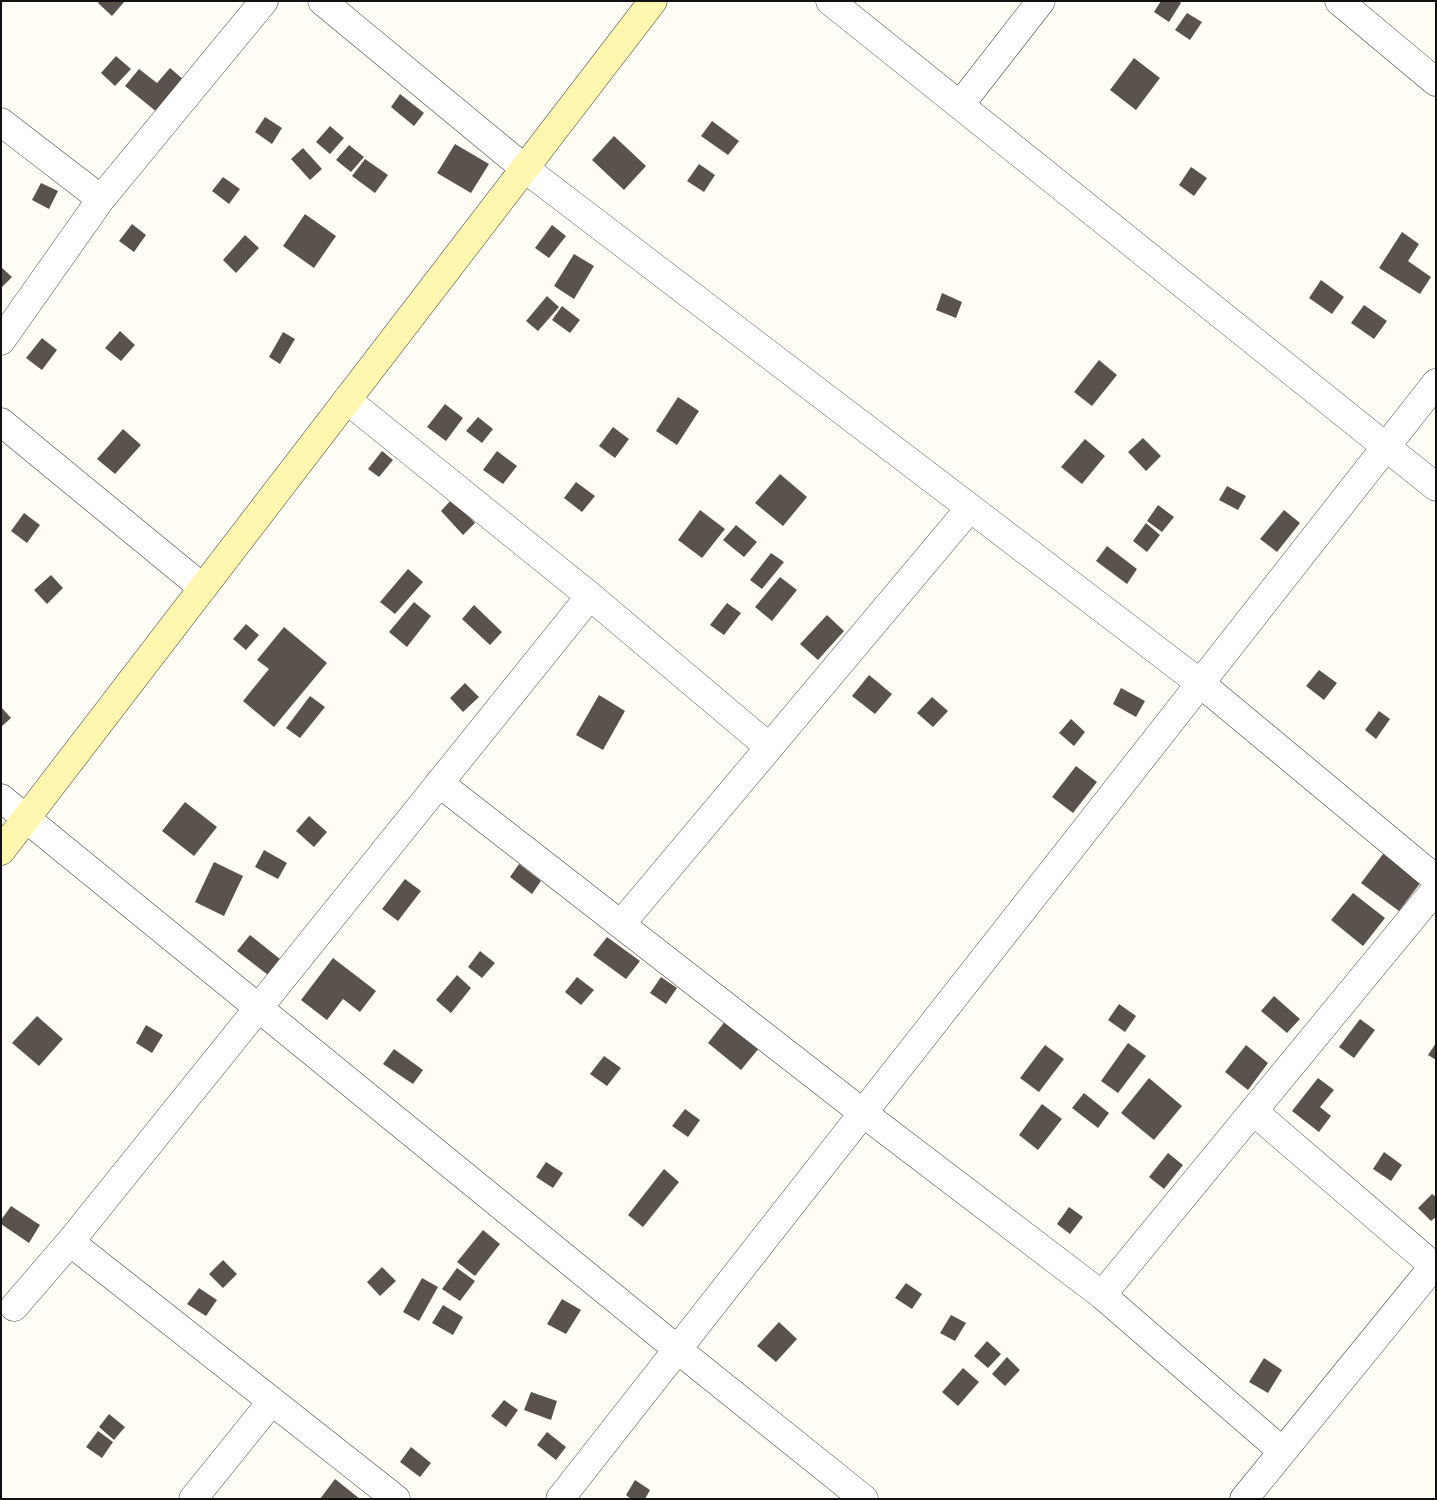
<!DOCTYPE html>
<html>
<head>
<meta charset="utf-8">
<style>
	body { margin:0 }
	#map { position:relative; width:1437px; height:1500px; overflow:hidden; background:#fffdf5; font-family:"Times New Roman",serif }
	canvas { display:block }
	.frame { position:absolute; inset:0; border:2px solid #111; pointer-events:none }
</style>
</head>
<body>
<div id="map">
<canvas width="1437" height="1500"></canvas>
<div class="frame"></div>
</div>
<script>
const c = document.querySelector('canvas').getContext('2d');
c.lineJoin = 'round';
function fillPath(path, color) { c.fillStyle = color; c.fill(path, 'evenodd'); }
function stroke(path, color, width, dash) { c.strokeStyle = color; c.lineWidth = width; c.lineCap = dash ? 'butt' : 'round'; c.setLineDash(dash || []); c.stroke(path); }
fillPath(new Path2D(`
	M 100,1 L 125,1 L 112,16 L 98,3 Z
	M 1161,1 L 1178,1 L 1181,3 L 1169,22 L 1154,12 Z
	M 1187,13 L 1202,22 L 1190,40 L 1175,30 Z
	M 116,56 L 131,69 L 115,86 L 101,73 Z
	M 1134,58 L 1160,78 L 1136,110 L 1110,90 Z
	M 170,68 L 184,80 L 158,113 L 125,86 L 139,69 L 157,83 Z
	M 400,94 L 424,113 L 414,126 L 391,107 Z
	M 265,117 L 282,128 L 272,144 L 255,132 Z
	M 712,121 L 739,141 L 728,155 L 701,136 Z
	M 330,126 L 344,138 L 330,154 L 316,142 Z
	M 614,136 L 646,166 L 624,190 L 592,160 Z
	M 455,144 L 489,164 L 471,193 L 437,173 Z
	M 349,145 L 364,157 L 351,172 L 336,160 Z
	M 303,148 L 322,169 L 310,180 L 291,159 Z
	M 365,159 L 388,175 L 375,193 L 352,176 Z
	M 699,164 L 715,175 L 704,192 L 687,181 Z
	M 1191,167 L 1207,178 L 1194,196 L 1179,185 Z
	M 223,177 L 240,189 L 229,204 L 212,191 Z
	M 41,183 L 58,191 L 49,209 L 32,200 Z
	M 305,214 L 336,236 L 314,268 L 283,246 Z
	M 132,224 L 146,235 L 134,252 L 119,241 Z
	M 552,225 L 566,236 L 549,258 L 535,248 Z
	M 1402,232 L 1419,244 L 1408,261 L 1431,277 L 1420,294 L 1379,268 Z
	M 245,235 L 259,248 L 236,273 L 223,260 Z
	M 574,254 L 594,266 L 574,299 L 554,286 Z
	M 1,267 L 12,277 L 1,288 Z
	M 1321,280 L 1344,297 L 1332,314 L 1309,298 Z
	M 942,293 L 962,302 L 956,318 L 936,310 Z
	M 547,296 L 559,307 L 538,331 L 526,321 Z
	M 1364,305 L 1387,321 L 1374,339 L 1351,323 Z
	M 562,306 L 580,320 L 570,333 L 552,320 Z
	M 120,331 L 135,345 L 121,361 L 105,348 Z
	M 283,332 L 295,339 L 280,364 L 269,357 Z
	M 42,338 L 57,350 L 42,370 L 26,358 Z
	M 1099,360 L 1117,375 L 1092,406 L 1074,392 Z
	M 678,397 L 699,411 L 677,445 L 656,431 Z
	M 445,404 L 463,418 L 446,441 L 427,427 Z
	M 478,417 L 493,429 L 482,443 L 466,431 Z
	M 613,427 L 629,439 L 615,458 L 599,446 Z
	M 123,429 L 141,445 L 115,474 L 97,459 Z
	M 1143,438 L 1161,456 L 1146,471 L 1128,452 Z
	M 1085,439 L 1105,456 L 1082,484 L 1061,467 Z
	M 382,451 L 393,460 L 379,477 L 368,469 Z
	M 497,451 L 517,466 L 503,484 L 483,470 Z
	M 780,474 L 807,497 L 783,526 L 755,503 Z
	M 576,482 L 595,496 L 582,512 L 564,498 Z
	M 1227,486 L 1246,496 L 1238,510 L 1219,500 Z
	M 452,499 L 475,523 L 463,535 L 441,511 Z
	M 1158,505 L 1174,517 L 1162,532 L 1147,521 Z
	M 700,510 L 725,529 L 702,558 L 678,540 Z
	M 1284,510 L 1300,523 L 1277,552 L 1260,539 Z
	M 24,513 L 40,525 L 27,543 L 11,531 Z
	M 1146,523 L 1160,535 L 1147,552 L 1133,541 Z
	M 736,525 L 757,542 L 744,557 L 723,540 Z
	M 1107,546 L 1137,569 L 1127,584 L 1096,561 Z
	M 771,553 L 784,562 L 762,589 L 750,580 Z
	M 408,569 L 423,582 L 395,614 L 380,602 Z
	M 51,575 L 63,588 L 47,604 L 34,590 Z
	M 780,577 L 797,590 L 772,621 L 755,607 Z
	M 414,602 L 431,616 L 407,647 L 389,632 Z
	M 727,603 L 741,613 L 724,635 L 710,625 Z
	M 474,605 L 502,632 L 490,645 L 462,619 Z
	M 827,615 L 844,631 L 818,660 L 800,644 Z
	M 246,624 L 259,635 L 246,650 L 233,639 Z
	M 284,627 L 327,663 L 274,727 L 243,701 L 269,669 L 257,660 Z
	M 1319,670 L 1337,683 L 1324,700 L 1306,686 Z
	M 869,675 L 892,694 L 875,714 L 852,696 Z
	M 465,683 L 479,697 L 463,712 L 450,698 Z
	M 1121,688 L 1145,701 L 1136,717 L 1113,704 Z
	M 599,695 L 625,711 L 603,750 L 576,735 Z
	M 310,696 L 325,707 L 300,738 L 286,728 Z
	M 932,697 L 948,711 L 933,727 L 917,713 Z
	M 1,707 L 11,718 L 1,727 Z
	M 1379,711 L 1390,719 L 1376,739 L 1365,730 Z
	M 1071,719 L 1085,732 L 1074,746 L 1059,733 Z
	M 1076,766 L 1097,782 L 1073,813 L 1052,797 Z
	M 185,802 L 217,827 L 194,856 L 162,831 Z
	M 309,816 L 327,832 L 314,847 L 296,831 Z
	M 264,850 L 287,863 L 278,879 L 255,867 Z
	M 1383,854 L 1421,882 L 1399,911 L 1361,883 Z
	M 214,862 L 243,876 L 224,916 L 195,902 Z
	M 519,864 L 541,881 L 532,894 L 510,877 Z
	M 405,879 L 421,891 L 398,921 L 382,909 Z
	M 1353,893 L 1385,918 L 1363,946 L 1331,920 Z
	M 250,935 L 280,959 L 268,975 L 237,951 Z
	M 607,937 L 640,961 L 626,979 L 593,955 Z
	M 480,951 L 495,963 L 482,978 L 468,967 Z
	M 333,958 L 376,991 L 360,1012 L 343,999 L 327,1020 L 301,1000 Z
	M 457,975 L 471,988 L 451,1013 L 436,1000 Z
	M 577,977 L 594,990 L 581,1005 L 565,992 Z
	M 661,977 L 677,988 L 666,1004 L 650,993 Z
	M 1274,996 L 1300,1019 L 1287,1033 L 1261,1011 Z
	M 1119,1004 L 1136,1016 L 1125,1032 L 1108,1020 Z
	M 37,1016 L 63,1039 L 39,1066 L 12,1043 Z
	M 1360,1019 L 1375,1030 L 1354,1058 L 1339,1047 Z
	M 726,1020 L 760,1047 L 741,1070 L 708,1043 Z
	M 146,1025 L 163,1035 L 152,1053 L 136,1043 Z
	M 1128,1043 L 1146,1056 L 1118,1093 L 1101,1081 Z
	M 1436,1043 L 1436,1060 L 1428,1055 Z
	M 1045,1045 L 1064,1059 L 1039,1092 L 1020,1078 Z
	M 1246,1045 L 1268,1063 L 1248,1090 L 1225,1072 Z
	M 394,1049 L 423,1070 L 413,1084 L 383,1064 Z
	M 604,1056 L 621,1068 L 607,1086 L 590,1074 Z
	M 1149,1078 L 1182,1106 L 1154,1140 L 1121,1113 Z
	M 1318,1078 L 1334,1090 L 1320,1107 L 1331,1116 L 1319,1132 L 1292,1111 Z
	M 1084,1093 L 1109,1113 L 1098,1128 L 1072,1108 Z
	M 1042,1104 L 1062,1119 L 1038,1150 L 1019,1135 Z
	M 685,1109 L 700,1120 L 688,1137 L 672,1126 Z
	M 1384,1152 L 1402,1165 L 1391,1181 L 1373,1169 Z
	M 1168,1153 L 1183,1165 L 1164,1189 L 1149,1177 Z
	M 546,1162 L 563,1173 L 553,1188 L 536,1177 Z
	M 664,1169 L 679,1182 L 643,1227 L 628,1215 Z
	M 1432,1194 L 1436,1197 L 1436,1217 L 1431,1221 L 1418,1208 Z
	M 11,1206 L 40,1225 L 29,1243 L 1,1224 L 1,1220 Z
	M 1069,1207 L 1083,1217 L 1070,1234 L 1057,1224 Z
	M 483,1230 L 500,1244 L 475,1276 L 457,1262 Z
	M 223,1260 L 237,1274 L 223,1288 L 209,1274 Z
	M 382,1267 L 396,1281 L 380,1296 L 367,1282 Z
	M 457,1268 L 475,1281 L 460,1301 L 442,1289 Z
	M 422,1278 L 438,1287 L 419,1321 L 403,1312 Z
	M 906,1283 L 922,1294 L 912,1309 L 895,1298 Z
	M 199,1288 L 217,1300 L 206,1316 L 187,1304 Z
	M 562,1299 L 581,1310 L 566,1334 L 547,1324 Z
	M 443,1305 L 463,1317 L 453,1335 L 432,1323 Z
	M 951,1315 L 966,1323 L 955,1341 L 940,1333 Z
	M 779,1322 L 797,1339 L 776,1362 L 757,1346 Z
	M 987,1341 L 1001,1354 L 988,1368 L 974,1356 Z
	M 1007,1357 L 1020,1370 L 1005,1386 L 992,1374 Z
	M 1264,1358 L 1282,1370 L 1268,1393 L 1249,1382 Z
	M 963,1368 L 979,1382 L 958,1406 L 942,1392 Z
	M 531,1392 L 557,1401 L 551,1420 L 524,1410 Z
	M 504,1400 L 518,1410 L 506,1427 L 491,1416 Z
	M 109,1414 L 125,1427 L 114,1440 L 99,1427 Z
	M 98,1431 L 113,1442 L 102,1458 L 86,1447 Z
	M 547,1432 L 566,1447 L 556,1460 L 537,1445 Z
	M 411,1447 L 431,1463 L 420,1477 L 400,1462 Z
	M 335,1479 L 360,1499 L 320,1499 Z
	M 635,1480 L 650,1490 L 645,1499 L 631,1499 L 626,1495 Z`), '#5a524d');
const street = new Path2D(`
	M 322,1 L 524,168 L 1200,683 L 1436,879
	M 830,1 L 1436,487
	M 1339,1 L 1436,82
	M 960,105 L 1041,1
	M 1,122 L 101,199
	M 1,341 L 101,199 L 264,1
	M 347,400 L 590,596 L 769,747
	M 1,422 L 203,588
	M 439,783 L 863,1113 L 1102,1295 L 1282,1451
	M 1,798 L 677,1349 L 864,1499
	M 621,924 L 970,508
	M 1253,1111 L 1436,1268
	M 70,1242 L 396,1499
	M 1102,1295 L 1436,889
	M 14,1307 L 70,1242 L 590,596
	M 193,1499 L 272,1401
	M 560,1499 L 1436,383
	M 1244,1499 L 1436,1263`);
const secondary = new Path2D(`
	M 1,851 L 653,1`);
stroke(street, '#444', 29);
stroke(secondary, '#333', 29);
stroke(street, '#fff', 28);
stroke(secondary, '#fff6b0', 28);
</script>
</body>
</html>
